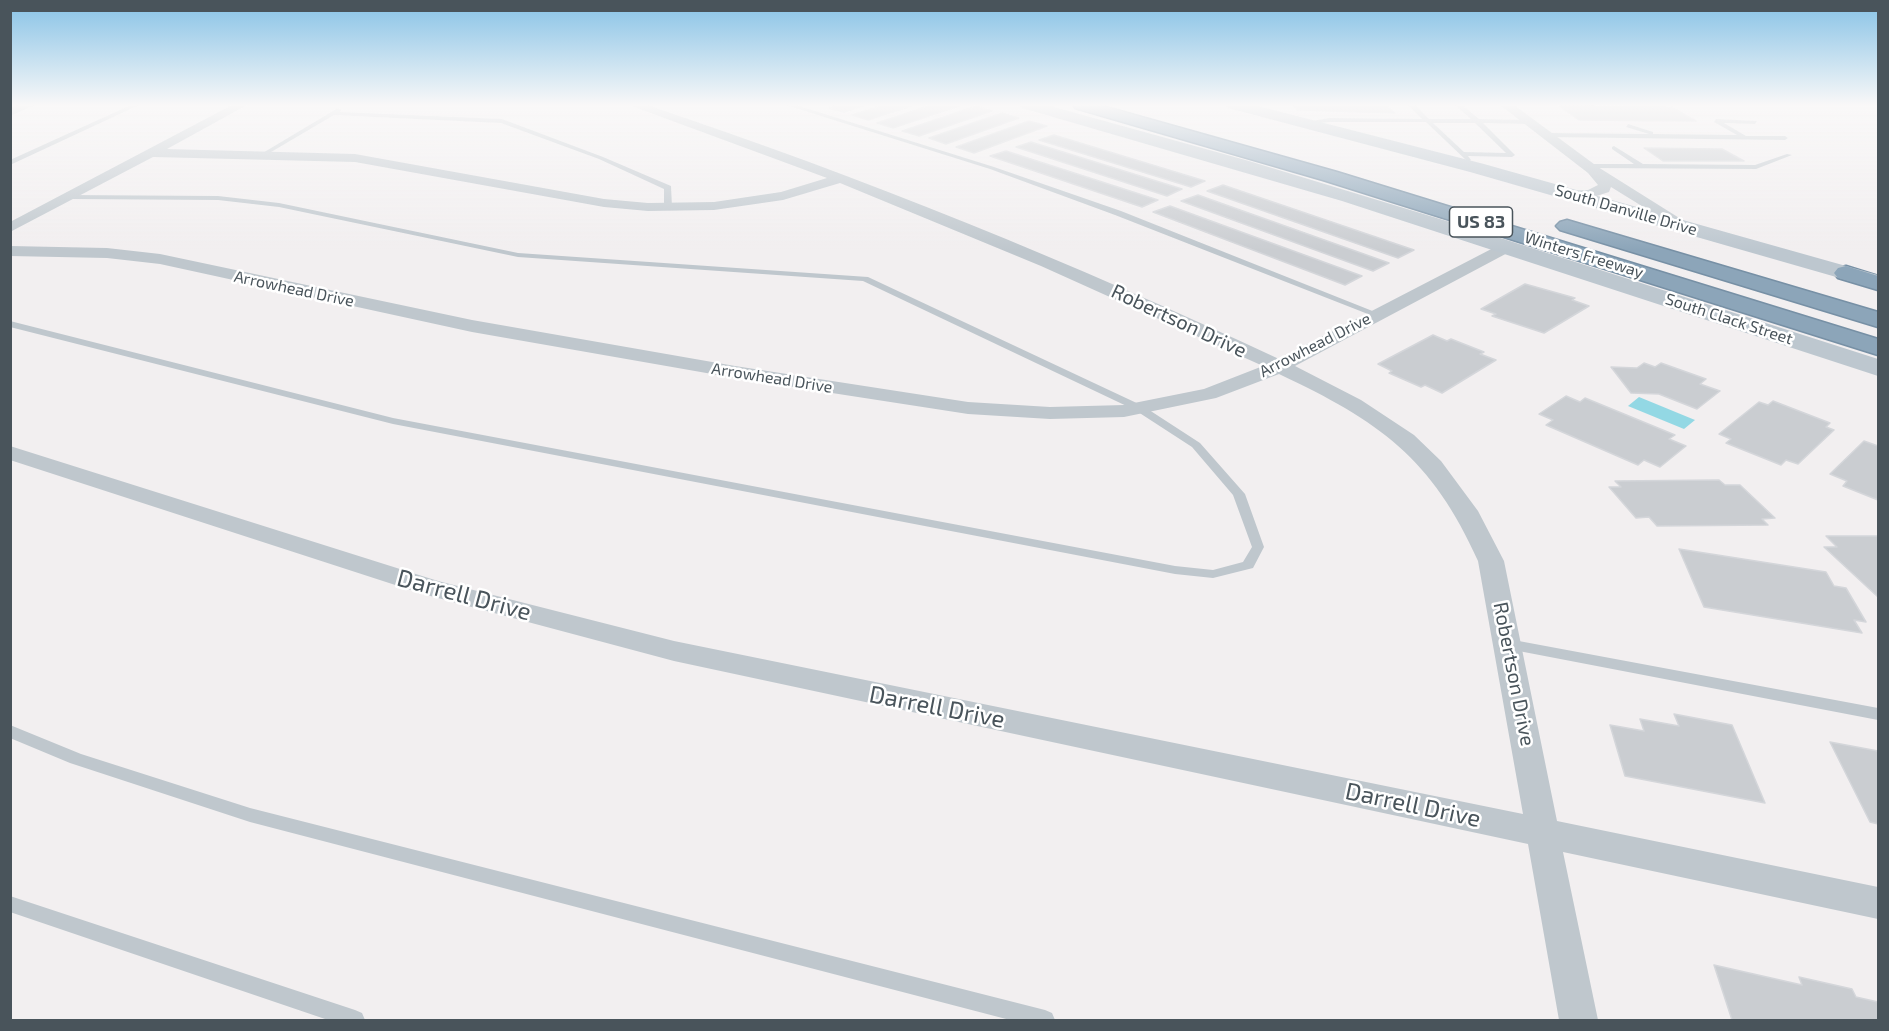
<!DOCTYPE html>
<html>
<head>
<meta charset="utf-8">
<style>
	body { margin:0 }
	#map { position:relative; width:1889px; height:1031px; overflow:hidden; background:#f2eff0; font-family:"Exo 2",sans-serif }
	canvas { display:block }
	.frame { position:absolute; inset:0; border:12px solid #49545b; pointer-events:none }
</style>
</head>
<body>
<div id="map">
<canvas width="1889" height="1031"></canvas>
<div class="frame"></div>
</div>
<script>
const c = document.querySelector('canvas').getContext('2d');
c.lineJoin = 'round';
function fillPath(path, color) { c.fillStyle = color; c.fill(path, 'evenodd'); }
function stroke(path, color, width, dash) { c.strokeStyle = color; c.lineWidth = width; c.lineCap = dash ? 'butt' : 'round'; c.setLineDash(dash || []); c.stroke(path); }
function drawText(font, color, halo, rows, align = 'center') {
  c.font = font + ' "Exo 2",sans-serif'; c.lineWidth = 5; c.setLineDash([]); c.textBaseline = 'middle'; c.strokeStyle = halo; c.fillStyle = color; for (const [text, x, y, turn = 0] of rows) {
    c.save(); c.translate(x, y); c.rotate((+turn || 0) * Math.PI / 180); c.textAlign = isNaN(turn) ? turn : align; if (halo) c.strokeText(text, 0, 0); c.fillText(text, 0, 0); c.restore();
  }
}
fillPath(new Path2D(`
	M 1639,397 L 1695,420 L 1684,429 L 1628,406 Z`), '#93d8e4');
const building = new Path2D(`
	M 837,105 L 866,105 L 844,112 L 829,108 Z
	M 884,105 L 914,105 L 868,120 L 852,115 Z
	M 931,105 L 962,105 L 893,128 L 877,123 Z
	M 1294,105 L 1380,105 L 1388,107 L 1395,113 L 1297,110 Z
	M 976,106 L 992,111 L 919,136 L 902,131 Z
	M 1559,106 L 1671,107 L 1696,121 L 1579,120 Z
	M 1002,113 L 1019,118 L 946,144 L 929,138 Z
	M 1029,121 L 1047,126 L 974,153 L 956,147 Z
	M 1054,135 L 1205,181 L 1191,187 L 1039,140 Z
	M 1031,142 L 1182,189 L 1167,196 L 1016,147 Z
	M 1644,148 L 1722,149 L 1744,161 L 1663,161 Z
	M 1006,151 L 1158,200 L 1142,207 L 990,156 Z
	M 1223,185 L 1414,250 L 1398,258 L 1207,191 Z
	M 1198,195 L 1389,263 L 1373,271 L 1181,201 Z
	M 1170,206 L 1362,276 L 1345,285 L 1153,212 Z
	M 1525,284 L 1575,298 L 1572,300 L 1589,306 L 1544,333 L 1492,316 L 1496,314 L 1481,309 Z
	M 1433,335 L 1447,341 L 1451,339 L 1484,352 L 1480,354 L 1496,360 L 1442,393 L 1425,385 L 1421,387 L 1389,373 L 1392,371 L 1378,364 Z
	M 1644,363 L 1655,367 L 1661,363 L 1706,379 L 1700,384 L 1720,391 L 1697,409 L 1659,394 L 1631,393 L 1611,367 L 1637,368 Z
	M 1566,396 L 1580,402 L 1585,398 L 1675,435 L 1669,439 L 1686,446 L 1660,467 L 1644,460 L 1638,465 L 1546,425 L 1553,420 L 1539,414 Z
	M 1773,401 L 1830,423 L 1826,427 L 1834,430 L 1798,464 L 1786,460 L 1781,465 L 1726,443 L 1731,439 L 1719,434 L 1759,402 L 1768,405 Z
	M 1864,441 L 1878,446 L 1878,500 L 1843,486 L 1847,481 L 1830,474 Z
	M 1719,480 L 1725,485 L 1740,485 L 1775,518 L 1762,519 L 1768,525 L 1657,526 L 1649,517 L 1636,518 L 1609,487 L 1621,487 L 1615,481 Z
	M 1826,536 L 1878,536 L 1878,597 L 1824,547 L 1837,547 Z
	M 1679,549 L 1826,572 L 1834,586 L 1846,588 L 1866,622 L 1854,620 L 1862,633 L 1704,607 Z
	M 1674,714 L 1732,725 L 1765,803 L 1625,776 L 1610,725 L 1644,731 L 1640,719 L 1679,726 Z
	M 1830,742 L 1878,751 L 1878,824 L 1870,822 Z
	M 1714,965 L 1802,985 L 1799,977 L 1852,989 L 1856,997 L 1878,1002 L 1878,1020 L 1732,1020 Z`);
fillPath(building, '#cacdd1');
stroke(building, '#d4d6da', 1.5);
const motorway = new Path2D(`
	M 1073,105 L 1099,105 L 1337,172 L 1878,339 L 1878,355 L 1323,180 L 1075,108 Z
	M 1567,220 L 1878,312 L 1878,327 L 1560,230 L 1556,226 L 1560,222 Z
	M 1846,266 L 1878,276 L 1878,290 L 1838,278 L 1834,273 L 1838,268 Z`);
stroke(motorway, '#7790a5', 3);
fillPath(new Path2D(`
	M 131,105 L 139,105 L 10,165 L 10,160 Z
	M 786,105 L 796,105 L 994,167 L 1121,211 L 1380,314 L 1376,317 L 1373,316 L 1115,215 L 990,169 Z
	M 1408,105 L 1415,105 L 1429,119 L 1471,119 L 1455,105 L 1462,105 L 1479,119 L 1529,120 L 1532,122 L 1529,124 L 1483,123 L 1515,155 L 1512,157 L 1468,156 L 1471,160 L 1468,162 L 1426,122 L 1329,122 L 1304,125 L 1301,123 L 1329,118 L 1422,119 ZM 1433,123 L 1475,123 L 1506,153 L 1464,152 Z
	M 338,108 L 341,110 L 340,112 L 502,119 L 603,157 L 671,186 L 672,207 L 668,209 L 664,207 L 664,189 L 599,159 L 501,123 L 334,115 L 266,155 L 261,154 Z
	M 1716,119 L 1757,121 L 1755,124 L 1724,123 L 1746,136 L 1785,136 L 1788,138 L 1785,140 L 1546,137 L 1543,135 L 1546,133 L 1649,134 L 1626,127 L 1628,124 L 1653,132 L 1653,134 L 1737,135 L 1714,122 Z
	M 1614,146 L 1643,164 L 1755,165 L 1787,154 L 1792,155 L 1756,169 L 1586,168 L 1583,166 L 1586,164 L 1634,164 L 1612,149 L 1612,147 Z
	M 66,195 L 218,196 L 279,203 L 518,253 L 868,277 L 1143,406 L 1200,443 L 1245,494 L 1264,547 L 1253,568 L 1213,578 L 1175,574 L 393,424 L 10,327 L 10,321 L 393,418 L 1175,566 L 1213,570 L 1243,562 L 1252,547 L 1233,495 L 1192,447 L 1135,410 L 863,281 L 518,257 L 279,207 L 218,200 L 69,199 L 65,197 Z
	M 1508,639 L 1878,708 L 1878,720 L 1503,648 L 1501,644 L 1503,640 Z
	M 10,725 L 81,754 L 250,808 L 1045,1010 L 1052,1013 L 1055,1020 L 1010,1020 L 250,822 L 70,763 L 10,738 Z
	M 10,896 L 355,1010 L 362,1013 L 365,1020 L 328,1020 L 10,912 Z`), '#bfc7cd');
fillPath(new Path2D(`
	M 18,105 L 35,105 L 10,116 L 10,108 Z
	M 232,105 L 247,105 L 167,149 L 355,154 L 604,199 L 648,203 L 714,202 L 781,192 L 827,178 L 629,105 L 647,105 C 863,177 1073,263 1279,359 L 1501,244 L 1513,244 L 1515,247 L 1513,250 L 1295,366 L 1361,400 L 1414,435 L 1441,461 L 1478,511 L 1504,561 L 1557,821 L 1878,887 L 1878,919 L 1563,852 L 1598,1020 L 1559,1020 L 1528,844 L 674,661 L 423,594 L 10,460 L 10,446 L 438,581 L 674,641 L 1523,814 L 1478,561 C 1432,458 1379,421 1279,374 L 1216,398 L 1124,417 L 1050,419 L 968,414 L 735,378 L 472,332 L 160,264 L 107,258 L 10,256 L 10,246 L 107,248 L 160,254 L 472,320 L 735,366 L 968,402 L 1050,407 L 1124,405 L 1204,389 L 1263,366 L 1041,266 L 840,183 L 783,200 L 714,210 L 648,211 L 604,207 L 355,162 L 153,157 L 10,232 L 10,222 Z
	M 1500,105 L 1514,105 L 1598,167 L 1692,226 L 1689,229 L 1679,229 L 1611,187 L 1609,192 L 1590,198 L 1564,197 L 1562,194 L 1564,191 L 1588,190 L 1598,185 L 1588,173 Z`), '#bfc7cd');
fillPath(new Path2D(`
	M 1020,105 L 1047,105 L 1249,161 L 1463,226 L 1878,359 L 1878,376 L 1342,201 L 1022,108 Z
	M 1226,105 L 1254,105 L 1484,164 L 1878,275 L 1878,289 L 1470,172 L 1228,108 Z`), '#bdc7cf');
fillPath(motorway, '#8ca5b9');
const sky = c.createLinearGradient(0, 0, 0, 250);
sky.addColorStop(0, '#86c2e6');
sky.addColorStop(0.42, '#f9f8f8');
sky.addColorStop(1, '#f9f8f800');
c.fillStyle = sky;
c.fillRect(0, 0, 1889, 250);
drawText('16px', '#49545b', '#fff', [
	["South Danville Drive",1626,210,16],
	["Winters Freeway",1584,255,17],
	["Arrowhead Drive",294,289,12],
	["South Clack Street",1729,319,18],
	["Arrowhead Drive",1315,345,-27],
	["Arrowhead Drive",772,378,9]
]);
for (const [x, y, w] of [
	[1481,222,63]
]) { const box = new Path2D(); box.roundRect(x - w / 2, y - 15, w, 30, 4.5); c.fillStyle = '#fff'; c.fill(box); stroke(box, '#49545b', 1.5); }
drawText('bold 18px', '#49545b', null, [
	["US 83",1481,222]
]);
drawText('20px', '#49545b', '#fff', [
	["Robertson Drive",1179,321,25],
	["Robertson Drive",1514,674,79]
]);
drawText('24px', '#49545b', '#fff', [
	["Darrell Drive",464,595,15],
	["Darrell Drive",937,707,11],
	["Darrell Drive",1413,805,12]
]);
</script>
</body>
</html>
